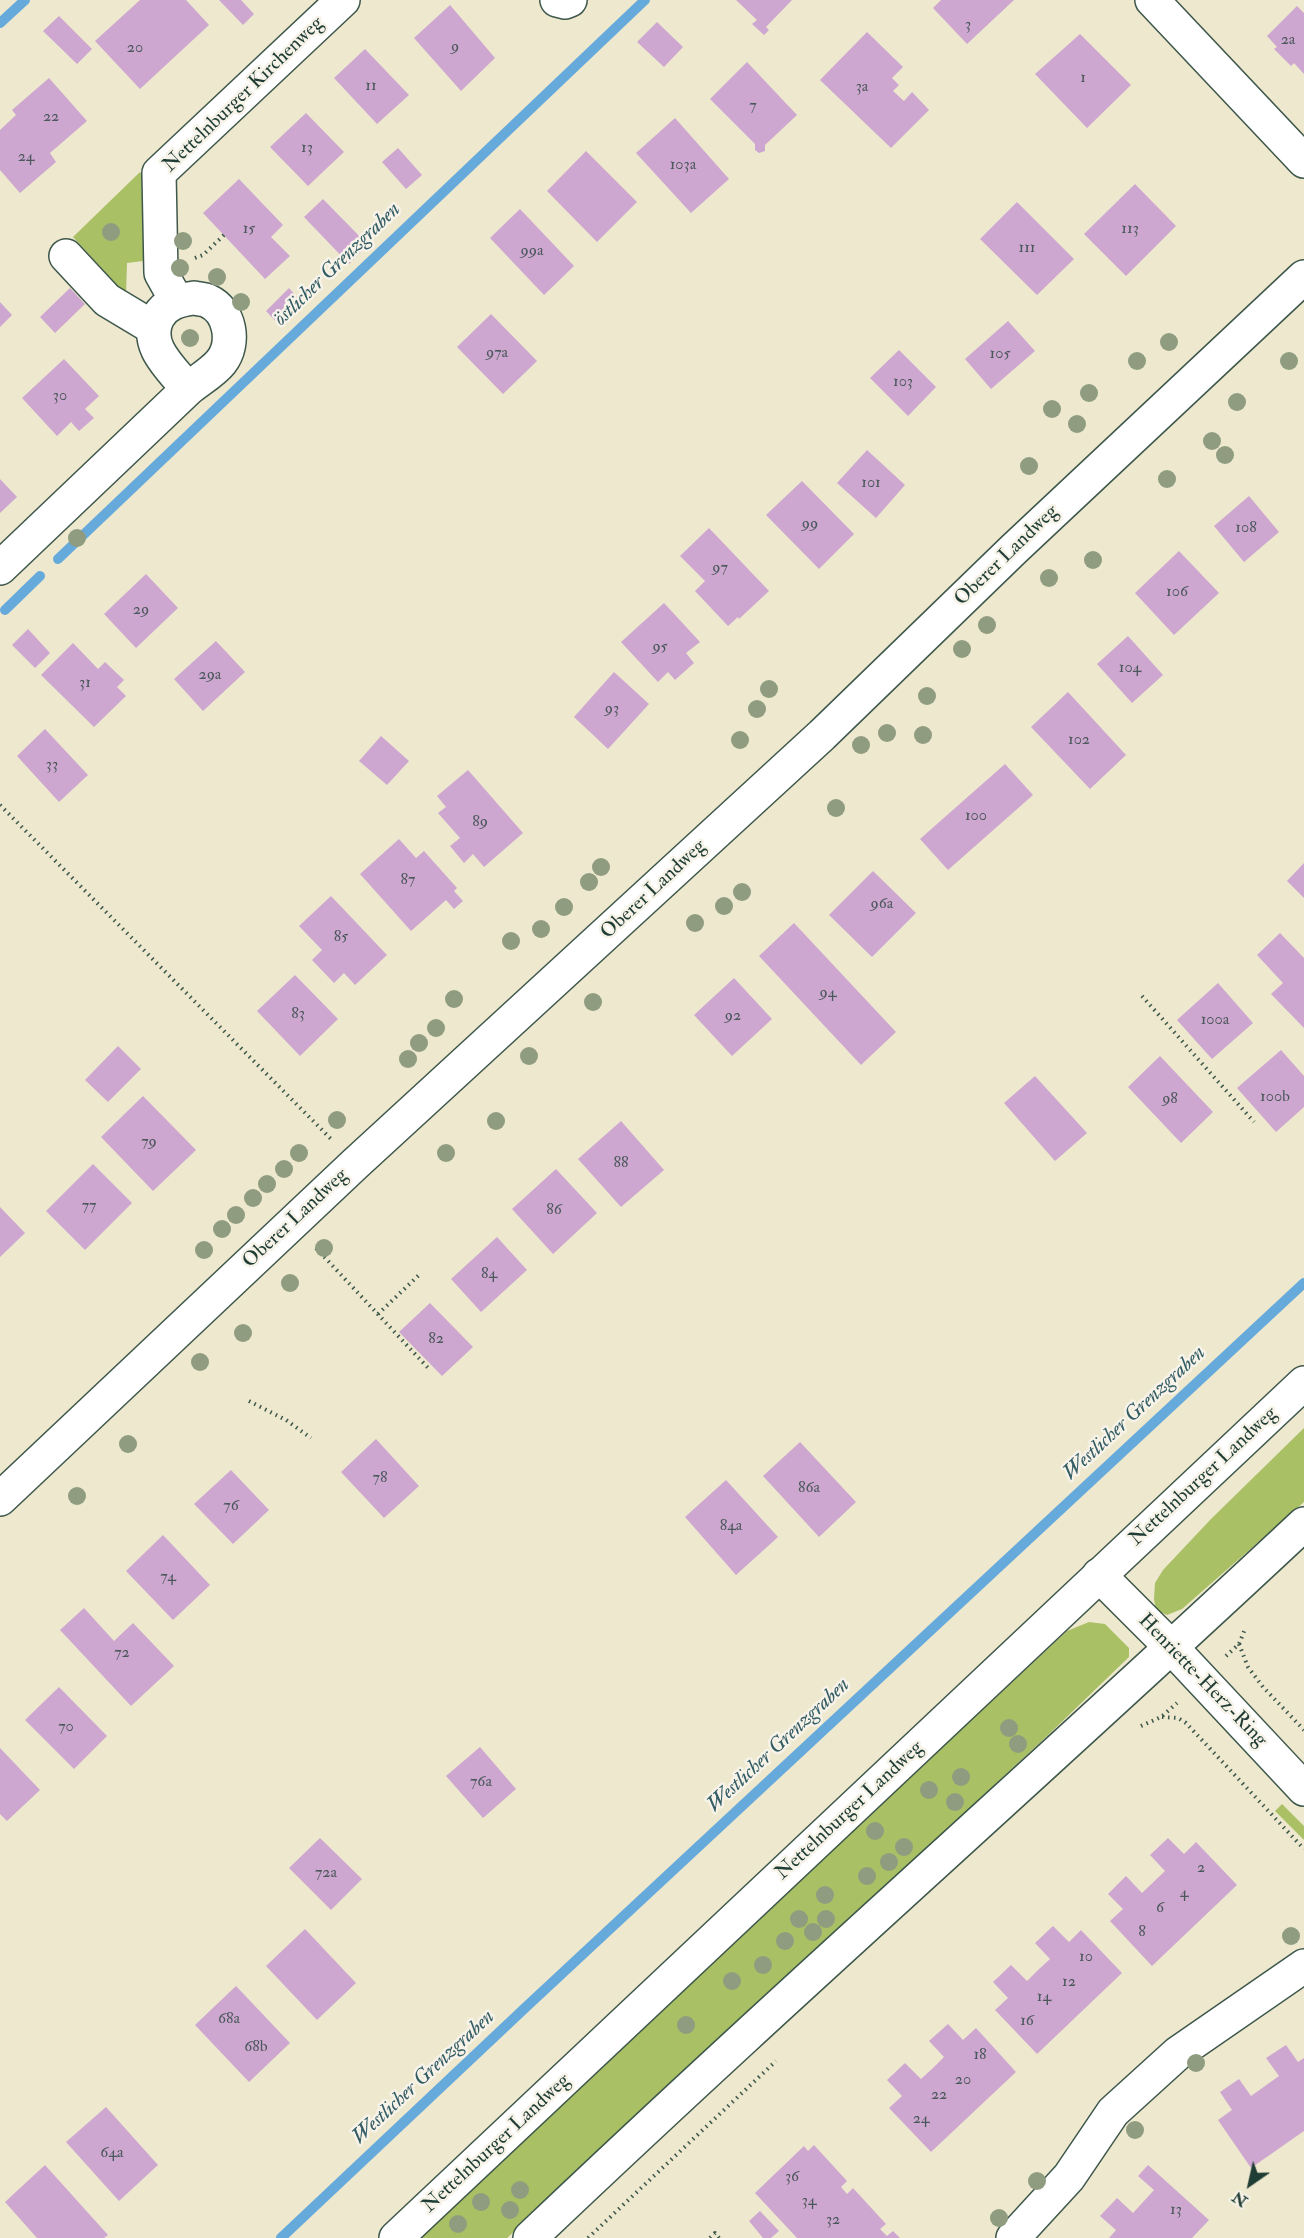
<!DOCTYPE html>
<html>
<head>
<meta charset="utf-8">
<style>
	body { margin:0 }
	#map { position:relative; width:1304px; height:2238px; overflow:hidden; background:#ede8ce; font-family:"IM FELL Double Pica",serif }
	canvas { display:block }
	.north { position:absolute; left:1220px; top:2154px; width:60px; height:60px; -webkit-text-stroke:4px #f7f3e8; paint-order:stroke; rotate:214deg; font-size:16px; font-weight:700; line-height:24px; text-align:center; color:#1f3d34 }
	.north::after { content:''; display:block; margin:auto; width:21px; height:27px; background:#1f3d34; clip-path:polygon(50% 0,100% 100%,50% 72%,0 100%) }
</style>
</head>
<body>
<div id="map">
<canvas width="1304" height="2238"></canvas>
<div class="north">N</div>
</div>
<script>
const c = document.querySelector('canvas').getContext('2d');
c.lineJoin = 'round';
function fillPath(path, color) { c.fillStyle = color; c.fill(path, 'evenodd'); }
function stroke(path, color, width, dash) { c.strokeStyle = color; c.lineWidth = width; c.lineCap = dash ? 'butt' : 'round'; c.setLineDash(dash || []); c.stroke(path); }
function drawText(font, color, halo, rows, align = 'center') {
  c.font = font + ' "IM FELL Double Pica",serif'; c.lineWidth = 5; c.setLineDash([]); c.textBaseline = 'middle'; c.strokeStyle = halo; c.fillStyle = color; for (const [text, x, y, turn = 0] of rows) {
    c.save(); c.translate(x, y); c.rotate((+turn || 0) * Math.PI / 180); c.textAlign = isNaN(turn) ? turn : align; if (halo) c.strokeText(text, 0, 0); c.fillText(text, 0, 0); c.restore();
  }
}
fillPath(new Path2D(`
	M 140,172 L 147,184 L 143,261 L 127,263 L 126,295 L 73,237 Z
	M 1304,1428 L 1304,1502 L 1182,1609 L 1167,1615 L 1156,1610 L 1154,1599 L 1155,1583 L 1163,1570 L 1211,1519 Z
	M 1089,1622 L 1105,1624 L 1129,1648 L 1129,1657 L 1047,1736 L 507,2238 L 420,2238 L 632,2037 L 1067,1631 Z
	M 1282,1804 L 1304,1826 L 1304,1840 L 1275,1811 Z`), '#aac065');
stroke(new Path2D(`
	M 0,23 L 25,0
	M 58,559 L 645,0
	M 5,610 L 40,576
	M 281,2238 L 526,2007 L 1304,1283`), '#66a9db', 10);
fillPath(new Path2D(`
	M 140,0 L 186,0 L 209,25 L 140,89 L 95,41 Z
	M 219,0 L 241,0 L 254,14 L 243,25 Z
	M 736,0 L 792,0 L 766,27 L 769,30 L 764,35 L 752,24 L 757,20 Z
	M 941,0 L 1014,0 L 967,44 L 933,8 Z
	M 450,5 L 495,58 L 461,91 L 414,38 Z
	M 1297,6 L 1304,13 L 1304,74 L 1294,63 L 1291,66 L 1274,49 L 1277,47 L 1267,36 Z
	M 59,16 L 92,49 L 77,64 L 43,31 Z
	M 657,22 L 683,47 L 664,67 L 637,42 Z
	M 867,32 L 903,67 L 892,78 L 899,85 L 893,91 L 904,101 L 912,92 L 929,110 L 891,148 L 820,80 Z
	M 1080,34 L 1131,85 L 1087,128 L 1035,74 Z
	M 365,49 L 409,95 L 377,124 L 334,78 Z
	M 747,62 L 797,115 L 765,145 L 765,151 L 759,153 L 755,150 L 755,144 L 710,99 Z
	M 49,78 L 87,121 L 50,153 L 56,162 L 20,193 L 0,170 L 0,130 L 16,115 L 12,110 Z
	M 306,113 L 344,152 L 308,186 L 270,147 Z
	M 675,118 L 729,179 L 691,213 L 636,153 Z
	M 398,148 L 422,175 L 406,189 L 382,162 Z
	M 586,151 L 637,202 L 597,242 L 547,191 Z
	M 239,179 L 283,225 L 271,237 L 290,256 L 265,279 L 203,213 Z
	M 1135,184 L 1176,226 L 1126,276 L 1084,234 Z
	M 323,199 L 368,245 L 349,264 L 304,217 Z
	M 1017,202 L 1074,259 L 1037,295 L 980,239 Z
	M 520,209 L 574,266 L 544,295 L 490,238 Z
	M 70,288 L 85,304 L 55,333 L 40,317 Z
	M 289,288 L 304,305 L 281,327 L 266,311 Z
	M 0,302 L 12,315 L 0,327 Z
	M 491,314 L 537,361 L 503,394 L 457,347 Z
	M 1008,321 L 1035,351 L 991,389 L 965,359 Z
	M 899,350 L 936,387 L 908,416 L 870,378 Z
	M 64,359 L 99,396 L 85,409 L 94,418 L 79,431 L 71,422 L 57,436 L 22,398 Z
	M 867,450 L 905,485 L 876,518 L 837,483 Z
	M 0,479 L 17,497 L 0,513 Z
	M 802,481 L 854,534 L 819,569 L 766,515 Z
	M 1249,496 L 1279,532 L 1244,562 L 1214,526 Z
	M 709,528 L 769,591 L 739,619 L 738,617 L 728,626 L 695,591 L 705,581 L 680,556 Z
	M 1179,551 L 1219,593 L 1174,635 L 1135,593 Z
	M 146,574 L 178,608 L 136,648 L 104,614 Z
	M 664,603 L 700,642 L 686,653 L 694,663 L 675,680 L 668,672 L 658,682 L 621,642 Z
	M 28,629 L 50,653 L 35,668 L 12,645 Z
	M 1128,636 L 1163,675 L 1132,703 L 1097,664 Z
	M 216,641 L 245,672 L 203,711 L 174,679 Z
	M 73,643 L 98,669 L 105,662 L 124,680 L 117,687 L 126,696 L 94,727 L 41,675 Z
	M 614,672 L 649,704 L 608,749 L 574,717 Z
	M 1068,692 L 1126,755 L 1090,789 L 1031,727 Z
	M 45,729 L 88,775 L 59,802 L 17,756 Z
	M 381,736 L 409,761 L 387,785 L 359,761 Z
	M 1005,764 L 1033,795 L 948,870 L 920,839 Z
	M 468,770 L 523,833 L 484,867 L 473,854 L 464,863 L 450,846 L 460,838 L 438,813 L 446,807 L 437,796 Z
	M 399,839 L 416,858 L 424,851 L 457,888 L 454,891 L 463,901 L 454,909 L 446,900 L 411,931 L 360,874 Z
	M 1304,863 L 1304,898 L 1287,881 Z
	M 873,871 L 916,913 L 872,957 L 829,915 Z
	M 331,896 L 387,955 L 355,985 L 344,973 L 334,983 L 312,960 L 322,950 L 299,926 Z
	M 794,923 L 896,1032 L 861,1065 L 759,956 Z
	M 1280,933 L 1304,958 L 1304,1028 L 1271,994 L 1283,983 L 1257,955 Z
	M 295,975 L 338,1019 L 300,1056 L 257,1011 Z
	M 734,978 L 772,1019 L 732,1056 L 694,1015 Z
	M 1218,983 L 1253,1023 L 1212,1059 L 1177,1020 Z
	M 118,1046 L 141,1069 L 108,1102 L 85,1080 Z
	M 1281,1050 L 1304,1076 L 1304,1107 L 1276,1132 L 1237,1088 Z
	M 1160,1056 L 1213,1112 L 1181,1143 L 1128,1087 Z
	M 1035,1076 L 1087,1133 L 1055,1161 L 1004,1103 Z
	M 143,1096 L 196,1150 L 153,1191 L 101,1137 Z
	M 621,1121 L 664,1170 L 621,1207 L 578,1159 Z
	M 93,1164 L 132,1203 L 85,1250 L 46,1211 Z
	M 556,1169 L 597,1213 L 553,1254 L 512,1209 Z
	M 0,1207 L 25,1233 L 0,1257 Z
	M 497,1237 L 527,1270 L 481,1312 L 451,1279 Z
	M 430,1303 L 473,1347 L 442,1376 L 399,1332 Z
	M 376,1439 L 419,1486 L 384,1518 L 341,1472 Z
	M 800,1442 L 856,1502 L 819,1537 L 763,1476 Z
	M 231,1470 L 269,1510 L 233,1544 L 194,1504 Z
	M 726,1480 L 778,1537 L 736,1575 L 685,1517 Z
	M 163,1535 L 210,1585 L 173,1620 L 126,1571 Z
	M 84,1608 L 114,1641 L 133,1623 L 174,1666 L 131,1706 L 60,1630 Z
	M 59,1687 L 107,1736 L 74,1769 L 25,1720 Z
	M 480,1747 L 516,1789 L 483,1818 L 446,1776 Z
	M 0,1748 L 40,1790 L 7,1821 L 0,1814 Z
	M 320,1838 L 362,1879 L 331,1910 L 289,1868 Z
	M 1168,1838 L 1184,1854 L 1196,1842 L 1237,1885 L 1152,1966 L 1110,1921 L 1123,1909 L 1108,1894 L 1126,1876 L 1142,1893 L 1165,1871 L 1150,1855 Z
	M 1053,1926 L 1069,1942 L 1081,1930 L 1122,1973 L 1037,2054 L 995,2010 L 1008,1998 L 993,1982 L 1011,1965 L 1027,1981 L 1038,1970 L 1050,1959 L 1035,1943 Z
	M 305,1929 L 356,1983 L 317,2020 L 266,1966 Z
	M 236,1986 L 290,2043 L 249,2082 L 195,2025 Z
	M 948,2024 L 963,2040 L 976,2028 L 1016,2072 L 931,2152 L 889,2108 L 902,2096 L 887,2080 L 905,2063 L 921,2079 L 933,2068 L 944,2057 L 929,2041 Z
	M 1286,2045 L 1298,2062 L 1304,2058 L 1304,2131 L 1251,2168 L 1218,2120 L 1232,2110 L 1220,2092 L 1239,2079 L 1251,2096 L 1279,2076 L 1266,2058 Z
	M 106,2107 L 158,2165 L 119,2201 L 66,2142 Z
	M 814,2145 L 847,2181 L 841,2187 L 847,2194 L 853,2188 L 886,2224 L 880,2229 L 887,2236 L 893,2231 L 900,2238 L 797,2238 L 755,2193 L 804,2146 L 808,2151 Z
	M 45,2165 L 108,2235 L 104,2238 L 37,2238 L 5,2202 Z
	M 1148,2165 L 1209,2220 L 1192,2238 L 1109,2238 L 1116,2230 L 1100,2216 L 1117,2198 L 1133,2213 L 1154,2190 L 1138,2176 Z
	M 760,2211 L 779,2231 L 771,2238 L 763,2238 L 749,2221 Z`), '#cea7d1');
const minor = new Path2D(`
	M 557,0 L 565,2 L 570,0
	M 1152,0 L 1304,161
	M 66,256 L 107,300 L 152,327
	M 194,298 C 198,299 204,299 208,301 C 230,311 236,343 221,362 C 213,372 199,380 188,389 C 171,368 143,345 158,317 C 166,303 179,300 194,298 Z
	M 176,300 L 161,273 L 159,173 L 343,0
	M 0,568 L 188,389
	M 0,1499 L 355,1164 L 822,735 L 1014,549 L 1304,277
	M 1099,1575 L 1172,1648 L 1304,1789
	M 1013,2238 L 1069,2177 L 1113,2112 L 1178,2053 L 1304,1966`);
const major = new Path2D(`
	M 396,2238 L 1304,1383
	M 530,2238 C 784,1996 1048,1764 1304,1524`);
stroke(minor, '#3e574b', 36);
stroke(major, '#3e574b', 36);
stroke(new Path2D(`
	M 195,258 L 203,255 L 224,235
	M 0,805 L 331,1139
	M 1142,996 L 1254,1122
	M 316,1248 L 430,1370
	M 378,1314 L 419,1275
	M 249,1401 L 286,1420 L 311,1438
	M 1239,1644 L 1248,1667 L 1263,1687 L 1304,1730
	M 1226,1656 L 1239,1644 L 1245,1629
	M 1162,1717 L 1178,1718 L 1186,1723 L 1304,1849
	M 1141,1726 L 1161,1717 L 1177,1703
	M 588,2238 L 776,2061
	M 710,2238 L 715,2233 L 719,2238`), '#3e574b', 4, [1.5, 4.5]);
stroke(minor, '#fff', 33);
stroke(major, '#fff', 33);
c.fillStyle = '#8f9c80';
for (const [x, y] of [
	[111,232],
	[183,241],
	[180,268],
	[217,277],
	[241,302],
	[190,338],
	[1169,342],
	[1137,361],
	[1289,361],
	[1089,393],
	[1237,402],
	[1052,409],
	[1077,424],
	[1212,441],
	[1225,455],
	[1029,466],
	[1167,479],
	[77,538],
	[1093,560],
	[1049,578],
	[987,625],
	[962,649],
	[769,689],
	[927,696],
	[757,709],
	[887,733],
	[923,735],
	[740,740],
	[861,745],
	[836,808],
	[601,867],
	[589,882],
	[742,892],
	[724,906],
	[564,907],
	[695,923],
	[541,929],
	[511,941],
	[454,999],
	[593,1002],
	[436,1028],
	[419,1043],
	[529,1056],
	[408,1059],
	[337,1120],
	[496,1121],
	[299,1153],
	[446,1153],
	[284,1169],
	[267,1184],
	[253,1198],
	[236,1215],
	[222,1229],
	[324,1248],
	[204,1250],
	[290,1283],
	[243,1333],
	[200,1362],
	[128,1444],
	[77,1496],
	[1009,1728],
	[1018,1744],
	[961,1777],
	[929,1790],
	[955,1802],
	[875,1831],
	[904,1847],
	[889,1862],
	[867,1876],
	[825,1895],
	[799,1919],
	[826,1919],
	[813,1932],
	[1291,1936],
	[785,1941],
	[763,1965],
	[732,1981],
	[686,2025],
	[1196,2063],
	[1135,2130],
	[1037,2181],
	[520,2190],
	[481,2202],
	[510,2210],
	[999,2218],
	[458,2224]
]) { c.beginPath(); c.arc(x, y, 9, 0, 2 * Math.PI); c.fill(); }
drawText('16px', '#4b585b', null, [
	["3",968,26],
	["2a",1288,41],
	["9",455,48],
	["20",135,49],
	["1",1083,79],
	["11",371,87],
	["3a",862,88],
	["7",753,107],
	["22",51,118],
	["13",307,149],
	["24",26,158],
	["103a",683,166],
	["15",249,230],
	["113",1130,230],
	["111",1027,249],
	["99a",532,252],
	["97a",497,354],
	["105",1000,355],
	["103",903,383],
	["30",60,397],
	["101",871,484],
	["99",810,525],
	["108",1246,529],
	["97",720,569],
	["106",1177,593],
	["29",141,611],
	["95",660,648],
	["104",1130,669],
	["29a",210,676],
	["31",85,684],
	["93",612,710],
	["102",1079,741],
	["33",52,766],
	["100",976,817],
	["89",480,823],
	["87",408,881],
	["96a",882,905],
	["85",341,938],
	["94",828,994],
	["83",298,1015],
	["92",733,1017],
	["100a",1215,1021],
	["100b",1275,1098],
	["98",1170,1100],
	["79",149,1143],
	["88",621,1164],
	["77",89,1207],
	["86",554,1211],
	["84",489,1275],
	["82",436,1340],
	["78",380,1479],
	["86a",809,1489],
	["76",231,1507],
	["84a",731,1527],
	["74",168,1578],
	["72",122,1654],
	["70",66,1728],
	["76a",481,1783],
	["2",1201,1869],
	["72a",326,1874],
	["4",1184,1894],
	["6",1160,1909],
	["8",1142,1933],
	["10",1086,1958],
	["12",1069,1983],
	["14",1044,1998],
	["68a",229,2020],
	["16",1027,2022],
	["68b",256,2048],
	["18",980,2056],
	["20",963,2081],
	["22",939,2096],
	["24",921,2120],
	["64a",112,2154],
	["36",792,2178],
	["34",809,2202],
	["13",1176,2211],
	["32",833,2221]
]);
drawText('20px', '#1f3d34', '#f7f3e8', [
	["Nettelnburger Kirchenweg",244,95,-44],
	["Oberer Landweg",1007,556,-44],
	["Oberer Landweg",654,890,-43],
	["Oberer Landweg",296,1219,-43],
	["Nettelnburger Landweg",1204,1477,-43],
	["Henriette-Herz-Ring",1202,1681,46],
	["Nettelnburger Landweg",850,1811,-43],
	["Nettelnburger Landweg",497,2144,-43]
]);
drawText('italic 21px', '#345d66', '#f7f3e8', [
	["östlicher Grenzgraben",338,265,-44],
	["Westlicher Grenzgraben",1135,1414,-43],
	["Westlicher Grenzgraben",779,1746,-43],
	["Westlicher Grenzgraben",424,2078,-43]
]);
</script>
</body>
</html>
